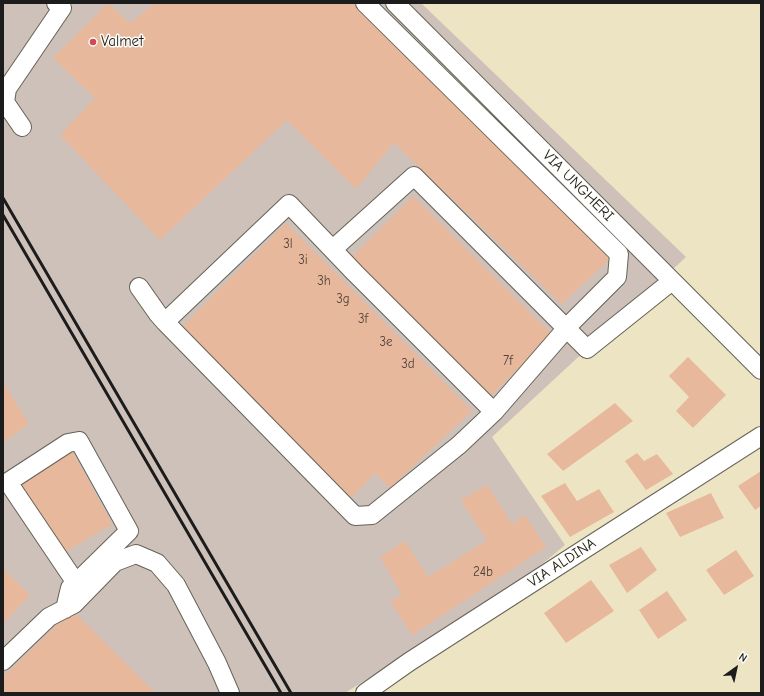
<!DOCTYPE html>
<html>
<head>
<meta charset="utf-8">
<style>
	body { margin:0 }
	#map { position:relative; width:764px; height:696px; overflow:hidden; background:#ede4c4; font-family:"Comic Neue",sans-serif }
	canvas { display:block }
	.frame { position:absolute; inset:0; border:4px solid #1c1c1c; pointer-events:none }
	.north { position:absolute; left:716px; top:648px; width:40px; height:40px; -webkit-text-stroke:3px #fdfcf7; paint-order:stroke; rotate:33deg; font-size:11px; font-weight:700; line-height:16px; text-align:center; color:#1c1c1c }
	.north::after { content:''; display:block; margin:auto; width:14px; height:18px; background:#1c1c1c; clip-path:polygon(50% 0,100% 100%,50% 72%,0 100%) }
</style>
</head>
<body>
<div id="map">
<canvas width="764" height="696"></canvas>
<div class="frame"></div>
<div class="north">N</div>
</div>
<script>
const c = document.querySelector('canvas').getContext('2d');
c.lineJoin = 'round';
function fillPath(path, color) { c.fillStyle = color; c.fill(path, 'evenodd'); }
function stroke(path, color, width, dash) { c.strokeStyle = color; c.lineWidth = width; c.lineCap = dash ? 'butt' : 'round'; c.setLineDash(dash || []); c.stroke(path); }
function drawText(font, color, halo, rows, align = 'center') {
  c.font = font + ' "Comic Neue",sans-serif'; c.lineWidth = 3; c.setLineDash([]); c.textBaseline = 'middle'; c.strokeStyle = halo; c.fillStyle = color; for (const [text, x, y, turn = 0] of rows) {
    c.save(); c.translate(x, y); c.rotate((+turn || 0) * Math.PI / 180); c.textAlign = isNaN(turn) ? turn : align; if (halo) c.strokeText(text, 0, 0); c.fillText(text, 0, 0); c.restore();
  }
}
fillPath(new Path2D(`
	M 3,3 L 421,3 L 686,257 L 492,437 L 565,545 L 522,581 L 345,693 L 3,693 Z`), '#cec1ba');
fillPath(new Path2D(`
	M 108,3 L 130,23 L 155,3 L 355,3 L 612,257 L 562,304 L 394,143 L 356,189 L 287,120 L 160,240 L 60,135 L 95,98 L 53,58 Z
	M 413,196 L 552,334 L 489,398 L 350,259 Z
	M 286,223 L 472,411 L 390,488 L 375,473 L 351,498 L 181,328 Z
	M 688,357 L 726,395 L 693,428 L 676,411 L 689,397 L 669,376 Z
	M 3,382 L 29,424 L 3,442 Z
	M 615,403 L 633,421 L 563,471 L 547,454 Z
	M 71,449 L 112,524 L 62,554 L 19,480 Z
	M 637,453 L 644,461 L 657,454 L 673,474 L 646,490 L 625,461 Z
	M 761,471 L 761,506 L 755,510 L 738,486 Z
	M 565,483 L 577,501 L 599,489 L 614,512 L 570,537 L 541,496 Z
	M 487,485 L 512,524 L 525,515 L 546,547 L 412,635 L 390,601 L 402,595 L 380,557 L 405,541 L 428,577 L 487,540 L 461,500 Z
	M 711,493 L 724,518 L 680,537 L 666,513 Z
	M 641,547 L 657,570 L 627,593 L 609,565 Z
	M 736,550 L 754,576 L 724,595 L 706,570 Z
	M 3,569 L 30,595 L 3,624 Z
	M 591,580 L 614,611 L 566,643 L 544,613 Z
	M 667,591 L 687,620 L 658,639 L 639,610 Z
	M 72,610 L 155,693 L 3,693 L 3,677 Z`), '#e8b89c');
const minor = new Path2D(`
	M 365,3 L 619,254 L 617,277 L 572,322 L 494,412 L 459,445 L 372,515 L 355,516 L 165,322 L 289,204 L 355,273 L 494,412
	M 395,3 L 761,370
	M 22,127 L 5,102 L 7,89 L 62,8 L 56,3
	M 333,249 L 414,176 L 587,349 L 672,281
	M 139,287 L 158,314 L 165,322
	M 65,609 L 70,588 L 76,583 L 129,531 L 79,441 L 68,443 L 8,482 L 76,583
	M 3,661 L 49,617 L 74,604 L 115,562 L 136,554 L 157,563 L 176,585 L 217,663 L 230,693
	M 365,693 L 409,662 L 583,550 L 761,436`);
stroke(minor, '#656257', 20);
stroke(minor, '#fff', 18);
stroke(new Path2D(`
	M 3,198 L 291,693
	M 3,215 L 281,693`), '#1c1c1c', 3);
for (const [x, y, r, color] of [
	[93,42,4,"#d1495b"]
]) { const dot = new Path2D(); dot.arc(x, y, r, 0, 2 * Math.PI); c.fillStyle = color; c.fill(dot); stroke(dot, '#fdfcf7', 1.5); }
drawText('13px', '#4f433c', null, [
	["3l",288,244],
	["3i",303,260],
	["3h",324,281],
	["3g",343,299],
	["3f",363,319],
	["3e",386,342],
	["7f",508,361],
	["3d",408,364],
	["24b",483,572]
]);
drawText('15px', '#1c1c1c', '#fdfcf7', [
	["Valmet",101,42]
], 'left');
drawText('15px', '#1c1c1c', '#fdfcf7', [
	["VIA UNGHERI",578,186,45],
	["VIA ALDINA",562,563,-33]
]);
</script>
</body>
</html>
